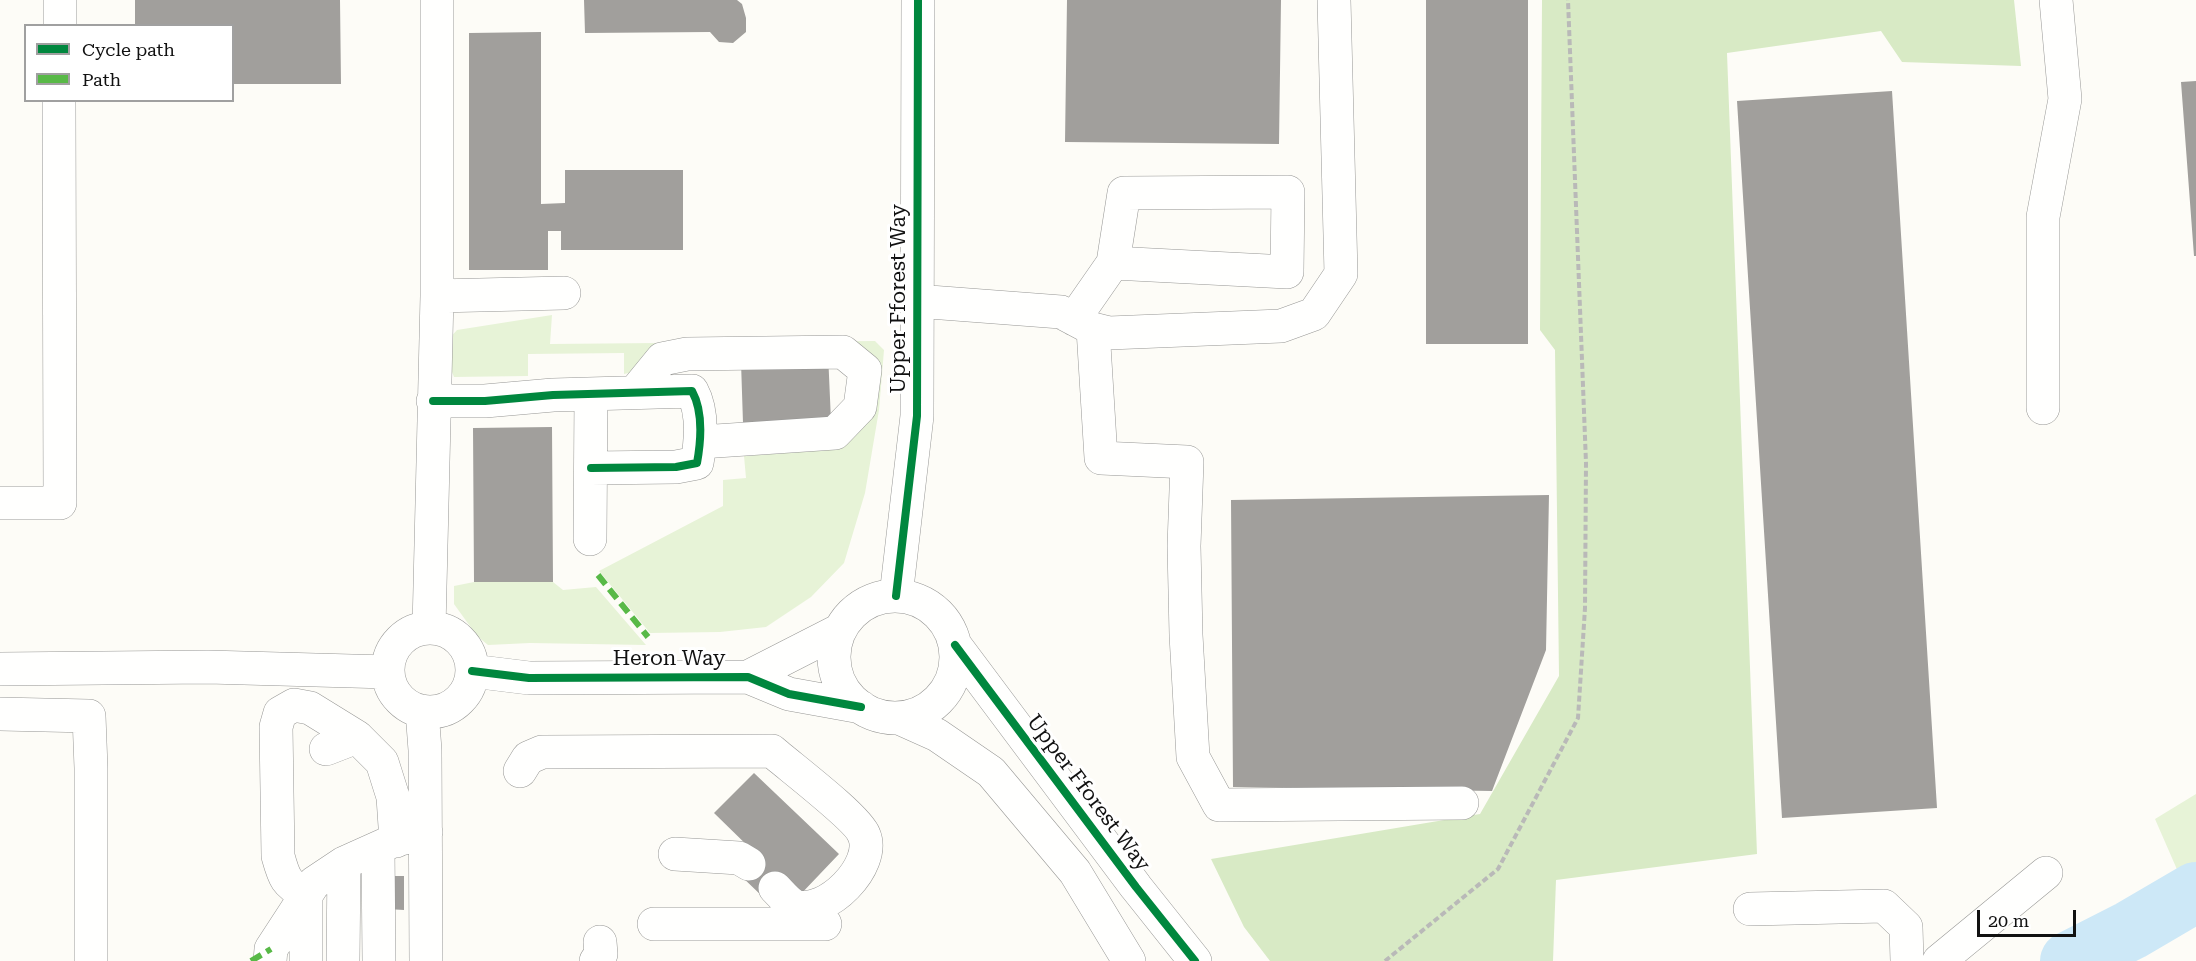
<!DOCTYPE html>
<html>
<head>
<meta charset="utf-8">
<style>
	body { margin:0 }
	#map { position:relative; width:2196px; height:961px; overflow:hidden; background:#fdfcf7; font-family:"Roboto Serif",serif }
	canvas { display:block }
	.legend { position:absolute; left:24px; top:24px; width:210px; height:78px; box-sizing:border-box; background:#fff; border:2px solid #a0a0a0; margin:0; padding:8px 10px; list-style:none; font-size:18px; color:#111 }
	.legend li { display:flex; align-items:center; gap:12px; height:30px }
	.legend b { width:30px; border:2px solid #a0a0a0 }
	.scale { position:absolute; left:1977px; top:910px; width:99px; height:27px; box-sizing:border-box; border:3px solid #111; border-top:0; padding-left:8px; font-size:18px; line-height:21px; white-space:nowrap; color:#111; -webkit-text-stroke:4px #fff; paint-order:stroke }
</style>
</head>
<body>
<div id="map">
<canvas width="2196" height="961"></canvas>
<ul class="legend">
<li><b style="height:8px;background:#00873e"></b>Cycle path</li>
<li><b style="height:8px;background:#58b947"></b>Path</li>
</ul>
<div class="scale">20 m</div>
</div>
<script>
const c = document.querySelector('canvas').getContext('2d');
c.lineJoin = 'round';
function fillPath(path, color) { c.fillStyle = color; c.fill(path, 'evenodd'); }
function stroke(path, color, width, dash) { c.strokeStyle = color; c.lineWidth = width; c.lineCap = dash ? 'butt' : 'round'; c.setLineDash(dash || []); c.stroke(path); }
function drawText(font, color, halo, rows, align = 'center') {
  c.font = font + ' "Roboto Serif",serif'; c.lineWidth = 6; c.setLineDash([]); c.textBaseline = 'middle'; c.strokeStyle = halo; c.fillStyle = color; for (const [text, x, y, turn = 0] of rows) {
    c.save(); c.translate(x, y); c.rotate((+turn || 0) * Math.PI / 180); c.textAlign = isNaN(turn) ? turn : align; if (halo) c.strokeText(text, 0, 0); c.fillText(text, 0, 0); c.restore();
  }
}
fillPath(new Path2D(`
	M 552,315 L 550,344 L 875,341 L 884,350 L 879,410 L 865,493 L 844,563 L 811,597 L 766,627 L 720,632 L 650,633 L 599,571 L 723,506 L 723,480 L 746,478 L 744,456 L 812,451 L 871,361 L 638,371 L 624,374 L 624,353 L 528,354 L 528,376 L 454,377 L 448,362 L 446,342 L 457,330 Z
	M 474,582 L 553,582 L 563,590 L 596,587 L 646,645 L 530,643 L 488,645 L 477,636 L 454,604 L 454,586 Z
	M 2196,794 L 2196,913 L 2155,819 Z`), '#e7f3d7');
fillPath(new Path2D(`
	M 1542,0 L 2014,0 L 2021,66 L 1902,62 L 1881,31 L 1727,53 L 1757,854 L 1556,880 L 1553,961 L 1270,961 L 1244,927 L 1211,859 L 1480,814 L 1559,676 L 1555,350 L 1540,330 Z`), '#d8eac5');
stroke(new Path2D(`
	M 2070,961 L 2131,930 L 2196,892`), '#cde8f7', 60);
fillPath(new Path2D(`
	M 135,0 L 340,0 L 341,84 L 232,84 L 232,26 L 135,26 Z
	M 584,0 L 737,0 L 742,4 L 746,18 L 746,32 L 733,43 L 719,42 L 710,32 L 585,33 Z
	M 1067,0 L 1281,0 L 1279,144 L 1065,142 Z
	M 1426,0 L 1528,0 L 1528,344 L 1426,344 Z
	M 541,32 L 541,204 L 565,203 L 565,170 L 683,170 L 683,250 L 561,250 L 561,231 L 548,231 L 548,270 L 469,270 L 469,33 Z
	M 2196,81 L 2196,256 L 2194,256 L 2181,82 Z
	M 1892,91 L 1937,808 L 1782,818 L 1737,101 Z
	M 828,353 L 831,421 L 743,423 L 741,362 Z
	M 552,427 L 553,582 L 474,582 L 473,428 Z
	M 1549,495 L 1546,650 L 1492,791 L 1233,787 L 1231,500 Z
	M 754,773 L 839,854 L 799,896 L 764,898 L 739,874 L 757,855 L 714,813 Z
	M 388,876 L 404,876 L 404,910 L 387,909 Z`), '#a19f9c');
const minor = new Path2D(`
	M 60,26 L 60,0
	M 437,296 L 564,293
	M 916,301 L 1061,312 L 1093,329 L 1109,333 L 1281,326 L 1314,314 L 1341,274 L 1334,0
	M 1074,319 L 1113,263 L 1124,193 L 1288,192 L 1287,272 L 1113,263
	M 1093,329 L 1101,458 L 1187,462 L 1184,546 L 1186,635 L 1193,757 L 1219,805 L 1462,803
	M 635,392 L 662,359 L 687,354 L 843,352 L 865,370 L 860,407 L 835,433 L 701,442
	M 433,401 L 485,401 L 553,395 L 692,391 C 703,411 701,441 697,463 L 676,467 L 591,468
	M 2043,408 L 2043,217 L 2065,99 L 2056,0
	M 0,503 L 60,503 L 59,100
	M 590,539 L 591,395
	M 896,596 L 917,416 L 918,0
	M834 657a61 61 0 1 1 122 0a61 61 0 1 1-122 0Z
	M 429,628 L 437,296 L 437,0
	M388 670a42 42 0 1 1 84 0a42 42 0 1 1-84 0Z
	M 955,645 L 1136,887 L 1195,961
	M 0,669 L 208,667 L 388,672
	M 472,671 L 529,678 L 748,677 L 789,694 L 861,707
	M 748,677 L 840,630
	M 422,711 L 425,750 L 426,961
	M 0,714 L 89,716 L 91,768 L 91,961
	M 899,718 L 937,735 L 991,772 L 1075,872 L 1129,961
	M 326,749 L 357,737 L 382,762 L 393,797 L 396,841
	M 520,771 L 528,758 L 542,752 L 772,751 C 789,766 858,818 864,835 C 877,865 826,917 795,906 C 788,903 780,893 775,888
	M 378,848 L 379,961
	M 675,854 L 739,858 L 749,864
	M 1750,909 L 1884,906 L 1906,927 L 1907,961
	M 654,924 L 825,924
	M 270,961 L 271,949 L 314,883 L 344,863 L 393,841 L 426,832
	M 306,961 L 306,894 C 286,884 284,878 278,856 L 276,727 L 280,713 L 294,705 L 310,708 L 357,737
	M 343,961 L 344,863
	M 596,961 L 601,954 L 600,942
	M 1939,961 L 2046,873`);
stroke(minor, '#979795', 34);
stroke(new Path2D(`
	M 1385,961 L 1498,869 L 1578,718 L 1585,608 L 1586,463 L 1568,0`), '#b9b9b8', 4, [6, 3]);
stroke(minor, '#fffffe', 33);
stroke(new Path2D(`
	M 598,575 L 648,637
	M 251,961 L 271,949`), '#58b947', 6, [12, 6]);
stroke(new Path2D(`
	M 433,401 L 485,401 L 553,395 L 692,391 C 703,411 701,441 697,463 L 676,467 L 591,468
	M 896,596 L 917,416 L 918,0
	M 955,645 L 1136,887 L 1195,961
	M 472,671 L 529,678 L 748,677 L 789,694 L 861,707`), '#00873e', 8);
drawText('21px', '#111', '#fff', [
	["Upper Fforest Way",899,299,-90],
	["Heron Way",669,659],
	["Upper Fforest Way",1088,793,53]
]);
</script>
</body>
</html>
